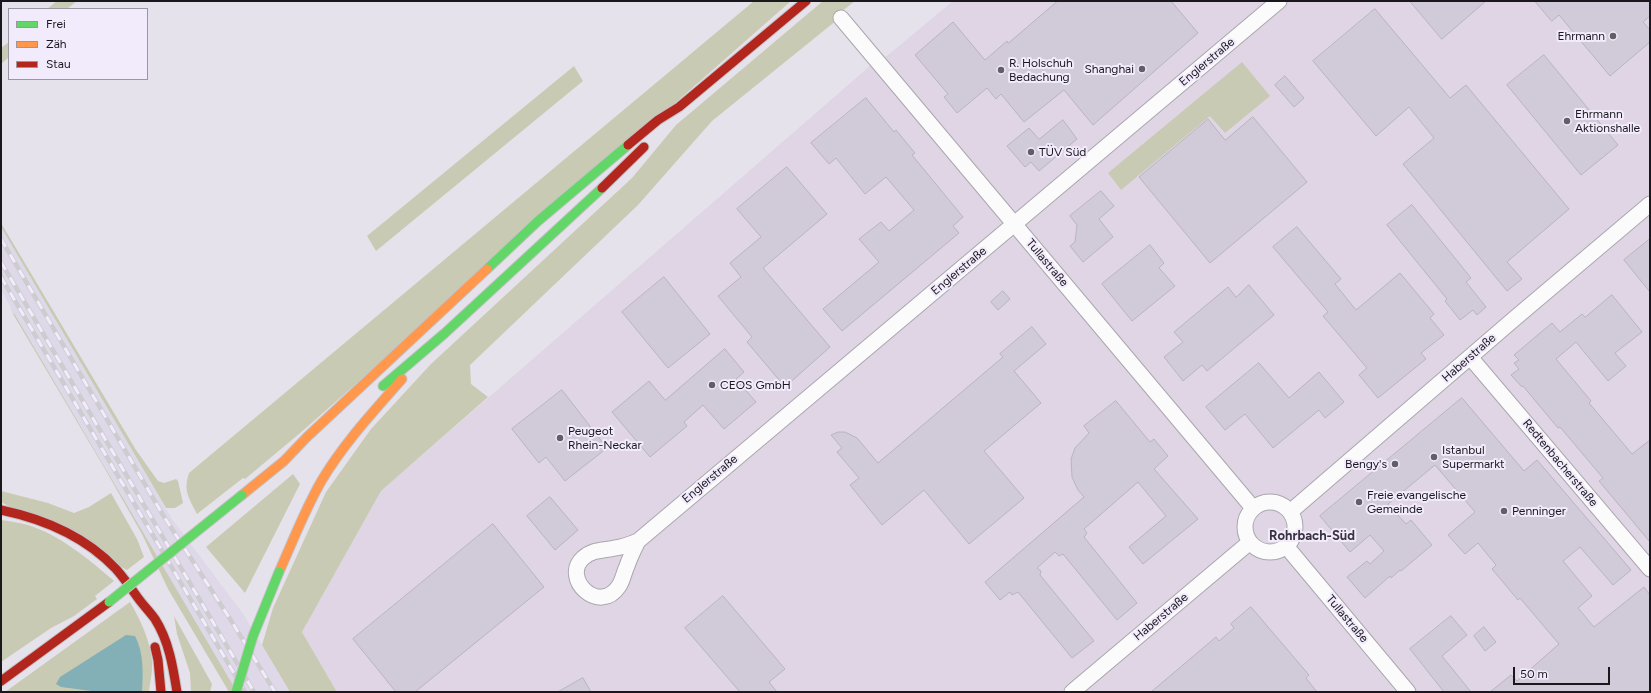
<!DOCTYPE html>
<html>
<head>
<meta charset="utf-8">
<style>
	body { margin:0 }
	#map { position:relative; width:1651px; height:693px; overflow:hidden; background:#e6e2eb; font-family:Figtree,sans-serif }
	canvas { display:block }
	.frame { position:absolute; inset:0; border:2px solid #1a171d; pointer-events:none }
	.legend { position:absolute; left:8px; top:8px; width:140px; height:72px; box-sizing:border-box; background:#f2ebfc; border:1px solid #9c96a3; margin:0; padding:5px 7px; list-style:none; font-size:12px; color:#1a171d }
	.legend li { display:flex; align-items:center; gap:8px; height:20px }
	.legend b { width:20px; border:1px solid #9c96a3 }
	.scale { position:absolute; left:1513px; top:667px; width:97px; height:18px; box-sizing:border-box; border:2px solid #1a171d; border-top:0; padding-left:5px; font-size:12px; line-height:14px; white-space:nowrap; color:#1a171d; -webkit-text-stroke:3px #f2ebfc; paint-order:stroke }
</style>
</head>
<body>
<div id="map">
<canvas width="1651" height="693"></canvas>
<div class="frame"></div>
<ul class="legend">
<li><b style="height:5px;background:#63d668"></b>Frei</li>
<li><b style="height:5px;background:#ff974d"></b>Zäh</li>
<li><b style="height:5px;background:#b3261e"></b>Stau</li>
</ul>
<div class="scale">50 m</div>
</div>
<script>
const c = document.querySelector('canvas').getContext('2d');
c.lineJoin = 'round';
function fillPath(path, color) { c.fillStyle = color; c.fill(path, 'evenodd'); }
function stroke(path, color, width, dash) { c.strokeStyle = color; c.lineWidth = width; c.lineCap = dash ? 'butt' : 'round'; c.setLineDash(dash || []); c.stroke(path); }
function drawText(font, color, halo, rows, align = 'center') {
  c.font = font + ' Figtree,sans-serif'; c.lineWidth = 4; c.setLineDash([]); c.textBaseline = 'middle'; c.strokeStyle = halo; c.fillStyle = color; for (const [text, x, y, turn = 0] of rows) {
    c.save(); c.translate(x, y); c.rotate((+turn || 0) * Math.PI / 180); c.textAlign = isNaN(turn) ? turn : align; if (halo) c.strokeText(text, 0, 0); c.fillText(text, 0, 0); c.restore();
  }
}
fillPath(new Path2D(`
	M 953,1 L 1650,1 L 1650,692 L 337,692 L 302,632 L 381,491 L 871,65 L 888,55 Z`), '#dfd5e4');
fillPath(new Path2D(`
	M 1,227 L 172,519 L 244,615 L 290,692 L 237,692 L 14,313 L 13,314 L 10,309 L 11,308 L 1,290 Z`), '#dfd8e9');
fillPath(new Path2D(`
	M 57,1 L 77,1 L 67,9 L 47,9 Z
	M 754,1 L 791,1 L 299,434 L 245,479 L 243,478 L 197,514 C 189,498 183,491 189,473 Z
	M 823,1 L 855,1 L 841,12 L 837,20 L 712,121 L 638,205 L 470,365 L 471,384 L 488,397 L 381,491 L 302,632 L 337,692 L 290,692 L 262,645 L 273,608 L 326,492 L 371,429 L 431,364 L 632,178 L 676,125 Z
	M 9,42 L 9,57 L 1,64 L 1,48 Z
	M 1242,62 L 1270,96 L 1225,133 L 1210,116 L 1121,190 L 1108,173 Z
	M 574,66 L 583,81 L 376,251 L 367,236 Z
	M 1,223 L 136,450 L 158,481 L 164,483 L 176,479 L 178,481 L 183,503 L 175,508 L 166,508 L 1,227 Z
	M 14,313 L 237,692 L 229,692 L 168,589 L 143,536 L 105,469 L 13,314 Z
	M 293,474 L 300,484 L 245,593 L 206,547 Z
	M 1,491 L 48,503 L 74,513 L 89,507 L 111,493 L 137,539 L 144,557 L 127,570 L 1,502 Z
	M 1,520 C 10,521 20,523 28,525 C 60,535 90,560 114,581 L 95,596 L 97,599 L 74,616 L 51,628 L 1,662 Z
	M 130,602 C 140,619 150,640 152,661 C 153,670 150,682 149,692 L 5,692 Z
	M 174,616 L 212,684 L 210,692 L 191,692 L 190,673 L 177,634 Z`), '#c9cab4');
fillPath(new Path2D(`
	M 126,635 L 135,636 C 144,653 143,673 142,692 L 99,692 L 61,687 L 56,684 L 60,677 Z`), '#82b0b6');
const building = new Path2D(`
	M 1058,1 L 1171,1 L 1198,33 L 1093,125 L 1064,90 L 1024,122 L 1001,94 L 996,99 L 987,88 L 957,113 L 944,97 L 948,94 L 915,55 L 953,22 L 985,60 L 1007,41 L 1008,43 Z
	M 1410,1 L 1486,1 L 1442,39 Z
	M 1535,1 L 1650,1 L 1650,16 L 1643,22 L 1650,30 L 1650,42 L 1610,76 L 1559,15 L 1552,21 Z
	M 1375,9 L 1450,98 L 1466,85 L 1569,209 L 1507,262 L 1522,279 L 1507,291 L 1403,164 L 1434,138 L 1409,107 L 1376,136 L 1313,61 Z
	M 1544,55 L 1618,145 L 1581,175 L 1507,85 Z
	M 1285,76 L 1304,98 L 1294,107 L 1275,85 Z
	M 866,98 L 894,132 L 896,130 L 915,153 L 912,155 L 963,217 L 953,226 L 959,233 L 842,331 L 823,309 L 879,262 L 859,239 L 881,222 L 889,231 L 914,210 L 886,177 L 865,194 L 836,158 L 829,164 L 811,143 Z
	M 1253,117 L 1307,182 L 1210,263 L 1139,177 L 1208,119 L 1225,140 Z
	M 1063,120 L 1077,139 L 1039,171 L 1031,162 L 1025,167 L 1007,146 L 1029,128 L 1039,139 Z
	M 787,167 L 827,214 L 763,268 L 830,347 L 785,387 L 747,342 L 752,337 L 718,296 L 741,277 L 730,263 L 761,237 L 737,209 Z
	M 1101,191 L 1114,206 L 1099,219 L 1113,237 L 1083,262 L 1070,246 L 1075,242 L 1077,225 L 1070,216 Z
	M 1412,205 L 1471,278 L 1466,282 L 1486,307 L 1477,315 L 1473,310 L 1460,320 L 1445,301 L 1447,299 L 1387,225 Z
	M 1297,227 L 1341,279 L 1335,284 L 1356,310 L 1400,273 L 1434,314 L 1430,318 L 1444,335 L 1421,353 L 1426,359 L 1378,398 L 1359,375 L 1367,368 L 1323,316 L 1328,312 L 1273,247 Z
	M 1650,239 L 1650,292 L 1624,260 Z
	M 1150,245 L 1164,263 L 1159,268 L 1175,286 L 1132,321 L 1102,284 Z
	M 664,277 L 710,334 L 668,368 L 622,312 Z
	M 1249,285 L 1274,315 L 1207,371 L 1202,365 L 1183,381 L 1164,357 L 1183,342 L 1174,332 L 1228,287 L 1236,297 Z
	M 1003,291 L 1010,299 L 998,310 L 991,302 Z
	M 1612,295 L 1642,332 L 1615,353 L 1626,366 L 1608,381 L 1576,342 L 1556,359 L 1591,401 L 1589,403 L 1632,454 L 1650,440 L 1650,542 L 1599,481 L 1603,478 L 1560,427 L 1558,428 L 1523,386 L 1522,387 L 1511,375 L 1519,369 L 1514,363 L 1519,360 L 1514,355 L 1552,323 L 1560,332 L 1582,314 L 1585,317 Z
	M 1032,327 L 1046,344 L 1014,371 L 1041,403 L 984,451 L 1024,498 L 969,544 L 924,490 L 882,525 L 850,485 L 859,478 L 837,452 L 842,448 L 831,435 L 838,432 L 845,432 L 857,438 L 878,463 L 1003,357 L 1000,354 Z
	M 725,349 L 744,372 L 736,379 L 756,402 L 724,429 L 703,405 L 684,422 L 687,426 L 650,457 L 612,412 L 649,381 L 665,400 Z
	M 1259,363 L 1289,398 L 1319,372 L 1344,402 L 1325,418 L 1319,410 L 1273,448 L 1245,414 L 1225,430 L 1206,407 Z
	M 562,390 L 607,448 L 565,481 L 546,457 L 539,463 L 512,429 Z
	M 1462,398 L 1524,471 L 1537,460 L 1631,570 L 1613,585 L 1580,547 L 1563,561 L 1592,596 L 1578,608 L 1594,627 L 1644,587 L 1650,595 L 1650,692 L 1490,692 L 1511,675 L 1517,681 L 1559,644 L 1520,598 L 1518,600 L 1492,569 L 1496,565 L 1478,543 L 1465,554 L 1448,535 L 1475,512 L 1435,465 L 1388,504 L 1406,524 L 1411,520 L 1432,545 L 1401,571 L 1400,570 L 1391,578 L 1390,576 L 1365,598 L 1347,577 L 1367,561 L 1370,564 L 1384,551 L 1370,535 L 1350,552 L 1320,516 Z
	M 1116,401 L 1150,442 L 1154,439 L 1168,456 L 1154,469 L 1198,519 L 1143,564 L 1129,547 L 1166,516 L 1138,482 L 1084,529 L 1087,533 L 1084,537 L 1137,603 L 1117,620 L 1063,554 L 1059,556 L 1055,552 L 1037,568 L 1041,571 L 1040,575 L 1094,641 L 1072,658 L 1018,592 L 1012,595 L 1010,592 L 1000,600 L 985,582 L 1084,497 L 1078,490 L 1072,477 L 1071,459 L 1075,448 L 1089,433 L 1084,426 Z
	M 550,497 L 578,530 L 555,550 L 527,516 Z
	M 493,524 L 544,587 L 415,692 L 396,692 L 353,639 Z
	M 723,596 L 785,669 L 769,682 L 777,692 L 740,692 L 685,628 Z
	M 1251,607 L 1309,675 L 1306,678 L 1317,692 L 1151,692 L 1216,637 L 1219,641 L 1234,628 L 1231,624 Z
	M 1451,616 L 1467,635 L 1442,656 L 1471,692 L 1444,692 L 1410,649 Z
	M 1484,627 L 1496,642 L 1485,651 L 1474,636 Z
	M 583,678 L 591,692 L 558,692 Z`);
fillPath(building, '#d1cad8');
stroke(building, '#b9b5bd', 1);
const street = new Path2D(`
	M 841,18 L 1253,508
	M 1470,357 L 1650,569
	M1245 527a25 25 0 1 1 50 0a25 25 0 1 1-50 0Z
	M 1290,512 L 1514,319 L 1650,204
	M 638,541 C 634,549 630,557 627,566 C 624,572 623,580 619,586 C 599,616 561,578 583,558 C 593,549 603,551 615,548 C 623,547 631,544 638,541 L 1279,1
	M 1286,546 L 1408,692
	M 1072,692 L 1250,542`);
const fast = new Path2D(`
	M 487,269 L 538,221 L 628,145
	M 383,386 L 445,333 L 602,188`);
const slow = new Path2D(`
	M 242,495 L 284,461 L 307,437 L 487,269
	M 279,572 C 293,541 305,509 322,480 C 344,443 374,411 402,379`);
const jam = new Path2D(`
	M 628,145 L 658,120 L 679,107 L 806,1
	M 602,188 L 644,147
	M 1,510 C 44,519 85,536 116,569 C 124,578 131,588 138,598 C 143,605 150,612 155,619 C 169,641 173,667 177,692
	M 155,647 L 158,660 L 161,692
	M 1,681 L 109,602`);
stroke(street, '#aaa7ae', 17);
stroke(fast, '#c4c2c6', 11);
stroke(slow, '#c4c2c6', 11);
stroke(jam, '#c4c2c6', 11);
stroke(street, '#fbfbfc', 15);
stroke(fast, '#63d668', 9);
stroke(slow, '#ff974d', 9);
stroke(jam, '#b3261e', 9);
const rail = new Path2D(`
	M 1,239 L 163,515 L 232,622 L 275,692
	M 1,262 L 254,692
	M 1,277 L 245,692`);
stroke(rail, '#cdcccf', 4.5);
stroke(rail, '#f2ebfc', 3, [9]);
const fastBridge = new Path2D(`
	M 109,602 L 242,495
	M 236,692 L 253,636 L 279,572`);
stroke(fastBridge, '#c4c2c6', 11, []);
stroke(fastBridge, '#63d668', 9);
for (const [x, y, r, color] of [
	[1613,36,4,"#615e65"],
	[1142,69,4,"#615e65"],
	[1001,70,4,"#615e65"],
	[1567,121,4,"#615e65"],
	[1031,152,4,"#615e65"],
	[712,385,4,"#615e65"],
	[560,438,4,"#615e65"],
	[1434,457,4,"#615e65"],
	[1395,464,4,"#615e65"],
	[1359,502,4,"#615e65"],
	[1504,511,4,"#615e65"]
]) { const dot = new Path2D(); dot.arc(x, y, r, 0, 2 * Math.PI); c.fillStyle = color; c.fill(dot); stroke(dot, '#f2ebfc', 1.5); }
drawText('12px', '#1a171d', '#f2ebfc', [
	["Ehrmann",1605,36,"right"],
	["R. Holschuh",1009,63],
	["Bedachung",1009,77],
	["Shanghai",1134,69,"right"],
	["Ehrmann",1575,114],
	["Aktionshalle",1575,128],
	["TÜV Süd",1039,152],
	["CEOS GmbH",720,385],
	["Peugeot",568,431],
	["Rhein-Neckar",568,445],
	["Istanbul",1442,450],
	["Supermarkt",1442,464],
	["Bengy's",1387,464,"right"],
	["Freie evangelische",1367,495],
	["Gemeinde",1367,509],
	["Penninger",1512,511]
], 'left');
drawText('12px', '#1a171d', '#f2ebfc', [
	["Englerstraße",1207,62,-40],
	["Tullastraße",1047,263,50],
	["Englerstraße",959,271,-40],
	["Haberstraße",1469,358,-41],
	["Redtenbacherstraße",1560,463,50],
	["Englerstraße",710,479,-40],
	["Haberstraße",1161,617,-40],
	["Tullastraße",1347,619,50]
]);
drawText('bold 13px', '#3a3442', '#f2ebfc', [
	["Rohrbach-Süd",1312,536]
]);
</script>
</body>
</html>
